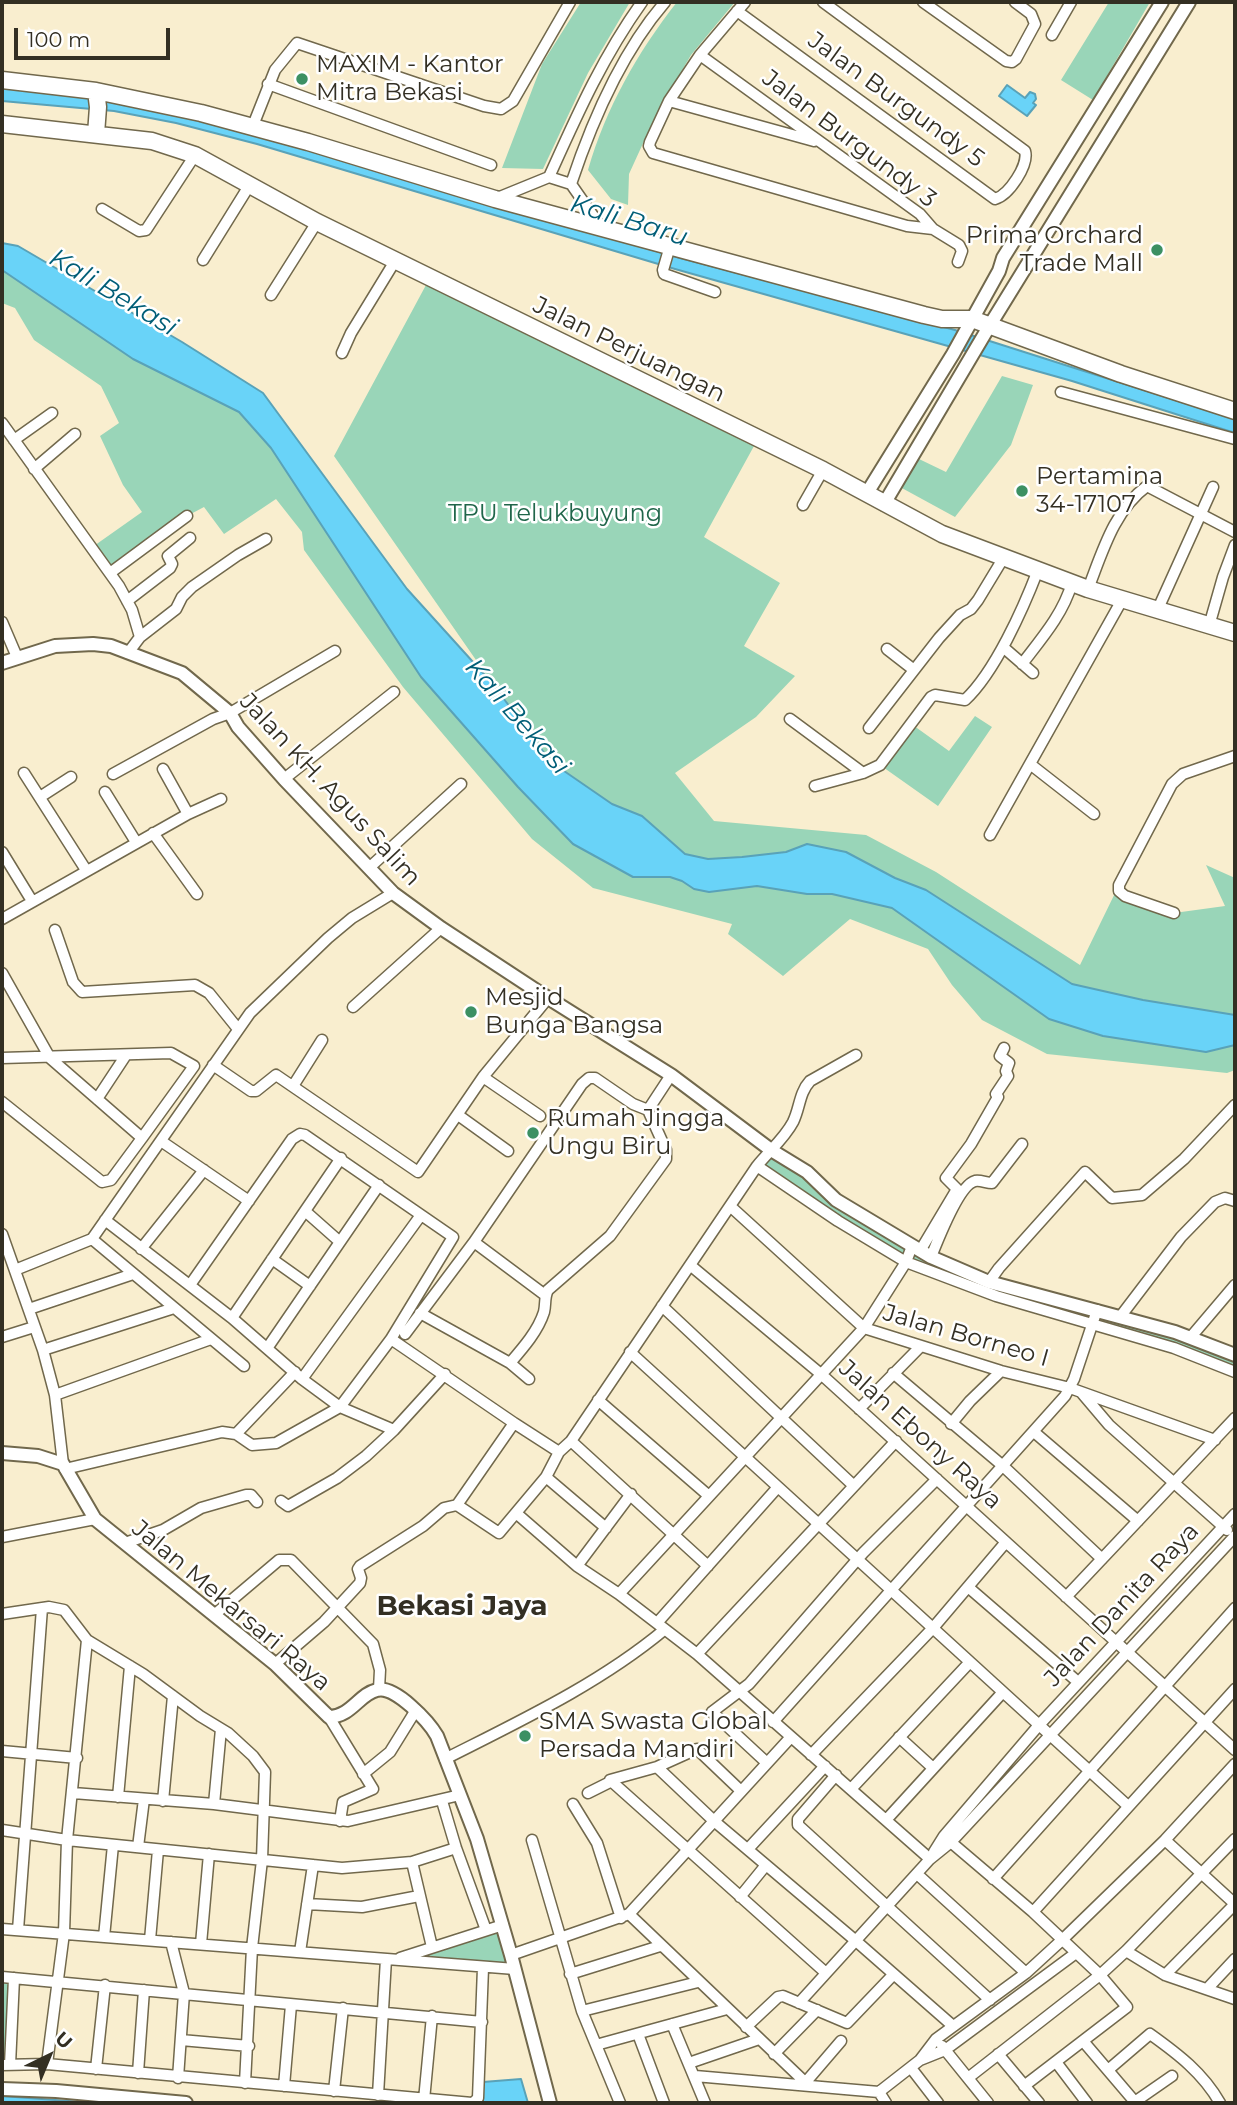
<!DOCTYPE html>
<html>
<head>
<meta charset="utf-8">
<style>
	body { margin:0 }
	#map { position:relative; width:1237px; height:2105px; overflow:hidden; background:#f9eecf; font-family:Montserrat,sans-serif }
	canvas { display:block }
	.frame { position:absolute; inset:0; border:4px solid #332f23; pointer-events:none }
	.north { position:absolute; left:14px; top:2021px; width:70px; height:70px; -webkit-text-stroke:5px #fff; paint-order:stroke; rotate:43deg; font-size:19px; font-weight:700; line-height:28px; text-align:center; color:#332f23 }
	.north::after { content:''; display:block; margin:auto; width:24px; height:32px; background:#332f23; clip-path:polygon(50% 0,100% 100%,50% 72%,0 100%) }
	.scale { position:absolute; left:14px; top:28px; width:156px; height:32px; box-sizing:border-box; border:4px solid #332f23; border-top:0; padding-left:9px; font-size:21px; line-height:24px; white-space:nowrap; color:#332f23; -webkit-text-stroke:5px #fff; paint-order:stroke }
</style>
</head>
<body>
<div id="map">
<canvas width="1237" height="2105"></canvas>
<div class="frame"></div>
<div class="north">U</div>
<div class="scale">100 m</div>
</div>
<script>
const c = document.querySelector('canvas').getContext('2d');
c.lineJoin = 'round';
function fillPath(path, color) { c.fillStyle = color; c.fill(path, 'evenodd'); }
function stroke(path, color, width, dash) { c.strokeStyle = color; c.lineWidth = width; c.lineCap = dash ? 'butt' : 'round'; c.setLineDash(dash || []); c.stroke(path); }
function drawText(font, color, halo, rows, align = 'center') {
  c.font = font + ' Montserrat,sans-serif'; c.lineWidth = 5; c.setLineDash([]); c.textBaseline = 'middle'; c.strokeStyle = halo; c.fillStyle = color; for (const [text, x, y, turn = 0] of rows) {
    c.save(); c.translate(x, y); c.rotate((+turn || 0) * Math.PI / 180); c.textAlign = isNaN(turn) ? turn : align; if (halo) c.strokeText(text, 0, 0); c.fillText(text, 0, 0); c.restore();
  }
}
fillPath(new Path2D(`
	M 581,2 L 630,2 L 588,73 L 543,169 L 502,168 L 542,64 Z
	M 677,2 L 735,2 L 691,55 L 655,117 L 629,174 L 628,205 L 611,199 L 588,170 C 606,108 637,53 677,2 Z
	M 1109,2 L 1150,2 L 1093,100 L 1061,80 Z
	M 2,270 L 239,412 L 271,448 L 592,855 L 633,877 L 670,877 L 682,881 L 694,889 L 709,892 L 757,886 L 782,888 L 807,894 L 832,894 L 892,908 L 1050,1019 L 1103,1036 L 1206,1052 L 1235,1045 L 1235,1070 L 1227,1073 L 1047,1054 L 982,1020 L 952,985 L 928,949 L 850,919 L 783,976 L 728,934 L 732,924 L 593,888 L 532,839 L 403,687 L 304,550 L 302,532 L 276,499 L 224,534 L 204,507 L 187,516 L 110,573 L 91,548 L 142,512 L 123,485 L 100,436 L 119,423 L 101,386 L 34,340 L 15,308 L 2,303 Z
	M 426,285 L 754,446 L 704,537 L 780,583 L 744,646 L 795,676 L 756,717 L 675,773 L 714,821 L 866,835 L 936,872 L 1080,965 L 1119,885 L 1119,891 L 1174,913 L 1225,906 L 1206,865 L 1235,878 L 1235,1015 L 1143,1000 L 1072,984 L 926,890 L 895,878 L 846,852 L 807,844 L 786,852 L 742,857 L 708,859 L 685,854 L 642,816 L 612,804 L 551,762 L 492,683 L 334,456 Z
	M 1002,376 L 1033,385 L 1011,445 L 955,517 L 900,487 L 919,459 L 946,472 Z
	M 975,716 L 992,727 L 938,806 L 880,765 L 910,723 L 949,751 Z
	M 771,1150 L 836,1200 L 931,1257 L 1235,1355 L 1235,1372 L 906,1262 L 757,1166 Z
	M 503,1925 L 515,1969 L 397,1959 Z
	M 2,1977 L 14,1978 L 10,2065 L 2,2065 Z`), '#99d5b8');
const water = new Path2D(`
	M 2,85 L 87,94 L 188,114 L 680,258 L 955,330 L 1235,419 L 1235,433 L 1072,381 L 675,269 L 257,144 L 176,123 L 114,111 L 2,101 Z
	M 1007,85 L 1025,98 L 1030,92 L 1035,94 L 1036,99 L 1033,103 L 1036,105 L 1027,116 L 999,96 Z
	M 2,243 L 18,246 L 182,342 L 263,393 L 407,589 L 492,683 L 551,762 L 612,804 L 642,816 L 685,854 L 708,859 L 742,857 L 786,852 L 807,844 L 846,852 L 895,878 L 926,890 L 1072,984 L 1143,1000 L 1235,1015 L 1235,1045 L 1206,1052 L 1103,1036 L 1049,1019 L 892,908 L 832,894 L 807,894 L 757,886 L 709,892 L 694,889 L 682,881 L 670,877 L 633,877 L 573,844 L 518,787 L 421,677 L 271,448 L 239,412 L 133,359 L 2,270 Z
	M 521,2079 L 528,2103 L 483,2103 L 483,2082 Z
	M 2,2096 L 95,2103 L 2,2103 Z`);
fillPath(water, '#69d3f8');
stroke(water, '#59a2b8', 2);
const minor = new Path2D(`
	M 745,2 L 700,55 L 669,101 L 650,142 L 649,146 L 653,153 L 907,226 L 933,229
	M 923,2 L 1006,61 L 1012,62 L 1016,59 L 1035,24 L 1031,14 L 1015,2
	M 737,11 L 995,199 C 1009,195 1029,165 1025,151 L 823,2
	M 1052,35 L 1071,2
	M 700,55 L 920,214 L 933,229 L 959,245 L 962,251 L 958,262
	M 268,84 L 491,165
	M 669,101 L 814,141
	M 252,128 L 275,70 L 297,43 L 484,106 L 501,109 L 513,101 L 570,2
	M 549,177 L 571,184
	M 495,199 L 549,177 C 577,115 602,58 642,2
	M 102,209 L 139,231 L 146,230 L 195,155
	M 601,227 L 571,184 C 592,121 621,53 665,2
	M 670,246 L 663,270 L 664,274 L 715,292
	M 203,260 L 249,186
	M 271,295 L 317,222
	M 342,353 L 351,333 L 395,261
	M 1061,392 L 1235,439
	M 2,423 L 119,586 L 132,610 L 140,637 L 128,653
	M 14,440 L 52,413
	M 34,469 L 75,434
	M 803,505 L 823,470
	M 110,573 L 187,516
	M 1088,589 C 1102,553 1114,510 1147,486 L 1235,532
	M 127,601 L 170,568 L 172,564 L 168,556 L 190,538
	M 1157,611 L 1213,487
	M 2,622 L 17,657
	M 1209,626 L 1223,577 L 1235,545
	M 140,637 L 176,609 L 182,597 L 192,587 L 238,555 L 266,539
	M 1003,647 L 1033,673
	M 887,649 L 914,670
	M 1022,664 C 1042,638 1063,614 1072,583
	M 790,719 L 863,773
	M 869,728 L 939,638 L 960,615 L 971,609 L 978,600 L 1004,557
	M 1030,764 L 1094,814
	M 24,773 L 86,870
	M 113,774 L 213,719 L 230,713 L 335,651
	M 284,779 L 394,692
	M 815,786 L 863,773 L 880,765 L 931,697 L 935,695 L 965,700 C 995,672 1023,609 1038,570
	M 105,792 L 136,842
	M 40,797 L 71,777
	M 188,814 L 221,799
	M 153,833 L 197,894
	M 990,835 L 1122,600
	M 2,852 L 32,901
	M 370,867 L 461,784
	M 1174,913 L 1125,896 L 1119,891 L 1119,885 L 1172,784 L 1183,774 L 1235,756
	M 2,919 L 188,814 L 163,769
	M 55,930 L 73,982 L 82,992 L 195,985 L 209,993 L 238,1029
	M 2,973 L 50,1058 L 142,1138 L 194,1066 L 171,1053 L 2,1058
	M 353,1007 L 441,928
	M 213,1065 L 251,1091 L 256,1091 L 276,1075 L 418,1172 L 483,1077 L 548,998
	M 483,1077 L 540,1116
	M 293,1086 L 322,1040
	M 97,1099 L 126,1055
	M 2,1102 L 102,1182 L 111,1180 L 142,1138
	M 458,1115 L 508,1151
	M 161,1141 L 249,1201
	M 757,1166 L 838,1221 L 906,1262 L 996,1296 L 1174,1348 L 1235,1372
	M 730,1206 L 864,1328 L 1001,1371 L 1070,1388 L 1215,1440
	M 305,1211 L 340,1242
	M 105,1220 L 232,1318 L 302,1379 L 340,1407 L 391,1339
	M 2,1234 L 43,1350 L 55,1395 L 63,1464
	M 92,1239 L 250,1013 L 328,938 L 352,918 L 393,893
	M 92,1239 L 244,1366
	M 474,1242 L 545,1295
	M 141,1249 L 204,1170
	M 920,1251 L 957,1189 L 946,1178 L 971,1144 L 998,1097 L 996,1094 L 1008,1076 L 1006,1071 L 1009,1063 L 1000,1056 L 1004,1048
	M 931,1257 C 937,1242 959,1185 975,1181 C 981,1180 986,1183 992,1183 L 1022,1144
	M 272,1259 L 310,1286
	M 690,1265 L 822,1375 L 1235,1750
	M 15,1270 L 92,1239
	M 989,1282 L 999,1268 L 1085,1172 L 1112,1198 L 1142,1195 L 1184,1159 L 1235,1105
	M 190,1285 L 292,1139 L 300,1134 L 305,1135 L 453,1237 L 391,1339 L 514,1423 L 559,1452
	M 662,1306 L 854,1486
	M 29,1309 L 133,1274
	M 420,1313 L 510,1363 C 523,1348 538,1331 544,1312 C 546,1304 544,1297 548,1290 L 610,1236 L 666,1159 L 666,1150 L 648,1110
	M 1120,1317 L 1181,1237 L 1215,1202 L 1225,1198 L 1235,1201
	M 232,1318 L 341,1158
	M 405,1334 L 474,1242 L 582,1084 L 589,1078 L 595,1078 L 633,1104 L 648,1110 L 671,1075
	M 2,1337 L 34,1327
	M 1190,1338 L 1235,1285
	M 268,1347 L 379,1185
	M 43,1350 L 174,1308
	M 630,1352 L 1128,1806
	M 510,1363 L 529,1379
	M 893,1373 L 1003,1466 L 1102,1559
	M 302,1379 L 421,1215
	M 1081,1392 L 1109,1425 L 1227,1530
	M 55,1395 L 211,1339
	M 598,1400 L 709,1496
	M 859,1409 L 920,1347
	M 514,1423 L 457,1505 L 499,1533 L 546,1477 L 559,1452 L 571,1441 L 757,1166 C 769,1151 784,1139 793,1122 C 800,1108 799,1093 810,1081 L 856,1055
	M 951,1424 L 970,1401 L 1001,1371
	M 1034,1432 L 1138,1521
	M 236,1434 L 295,1372
	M 571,1441 L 708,1566
	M 65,1469 L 222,1432 L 236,1434 L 252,1445 L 276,1443 L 340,1407 L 394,1430
	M 546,1477 L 606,1528
	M 281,1501 L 288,1506 L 337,1478 L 366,1456 L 394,1430 L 445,1374
	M 516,1513 L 577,1566 L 619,1594 L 697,1654 L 930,1859
	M 2,1537 L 95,1519
	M 125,1543 L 163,1530 L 201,1508 L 246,1495 L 251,1495 L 257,1502
	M 577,1566 L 631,1494
	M 968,1587 L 1078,1682
	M 619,1594 L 864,1328 L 906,1262 L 912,1246
	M 1066,1597 L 1235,1418
	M 2,1614 L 49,1607 L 64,1610 L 87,1640 L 143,1674 L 200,1716 L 228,1733 L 253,1756 L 265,1772 L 262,1860 L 252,1948 L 245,2083
	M 214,1615 L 279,1560 L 291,1560 L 373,1644 L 380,1670 L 379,1689
	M 657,1623 L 778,1487
	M 697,1654 L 896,1441
	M 275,1664 L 324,1622 L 360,1583 L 361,1578 L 358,1569 L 360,1566 L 423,1526 L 444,1508 L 457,1505
	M 329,1717 L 373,1789 L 343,1802 L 340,1821
	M 773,1722 L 1065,1396 L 1074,1379 L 1097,1310
	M 899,1737 L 933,1768
	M 2,1751 L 77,1758
	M 811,1755 L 933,1628 L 1006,1542
	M 445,1759 C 520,1721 599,1684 664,1630
	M 767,1763 L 712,1712 L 749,1684 L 863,1553 L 937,1479
	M 657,1767 L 714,1821 L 856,1941 L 953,2026
	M 363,1774 L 390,1752 L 416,1710
	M 836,1775 L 798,1819 L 798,1825 L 990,2000
	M 851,1789 L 970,1662
	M 741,1791 L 697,1749 L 657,1767 L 610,1780 L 826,1973
	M 73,1793 L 214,1804 L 348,1821 L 460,1795
	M 588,1793 L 610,1782
	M 118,1797 L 130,1666
	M 163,1801 L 173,1696
	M 442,1801 L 456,1848 L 486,1930
	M 214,1804 L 221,1729
	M 573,1804 L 597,1843 L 621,1918
	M 887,1819 L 1003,1692
	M 2,1830 L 67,1840 L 342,1868 L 412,1862 L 456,1848
	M 946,1838 L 1033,1912 L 1100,1975 L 1127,2007 L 1024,2086
	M 532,1840 L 582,2011 L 620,2103
	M 1165,1840 L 1235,1904
	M 138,1847 L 144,1799
	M 748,1849 L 825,1766
	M 934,1852 L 944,1836 L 1039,1725 L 1235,1514
	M 412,1862 L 432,1947
	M 917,1874 L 1026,1973
	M 993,1879 L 1235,1608
	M 740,1897 L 766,1865
	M 307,1904 L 362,1907 L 419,1896
	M 1033,1912 L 1235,1689
	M 629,1914 L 807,2084
	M 2,1929 L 515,1969
	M 18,1930 L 42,1608
	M 104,1937 L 113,1845
	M 150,1940 L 158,1850
	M 171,1942 L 184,1993 L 178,2078
	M 201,1944 L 209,1854
	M 1126,1951 L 1165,1975 L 1235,1999
	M 300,1952 L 313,1865
	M 511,1955 L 629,1914 L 791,1737
	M 400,1958 L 503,1925
	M 570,1974 L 660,1946
	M 1165,1975 L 1235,1904
	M 2,1977 L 482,2022
	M 1207,1989 L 1235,1959
	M 799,2003 L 930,1859 L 951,1842 L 1235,1536
	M 582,2011 L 698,1982
	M 672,2024 L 705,2103
	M 746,2027 L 778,1997 L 783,1996 L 847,2023 L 893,1975
	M 638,2034 L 664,2103
	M 181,2040 L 249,2046
	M 1083,2041 L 1135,2102
	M 596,2045 L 727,2009
	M 942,2046 L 988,2103
	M 774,2054 L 817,2010
	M 998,2054 L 1039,2103
	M 920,2060 L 936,2039 L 1026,1973 L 1062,1940 L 1165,1840 L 1235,1764
	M 1056,2062 L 1087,2103
	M 689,2063 L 759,2039
	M 47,2064 L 64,1933 L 67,1840 L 87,1640
	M 2,2065 L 47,2064 L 472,2103
	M 10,2065 L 14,1978
	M 911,2068 L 938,2103
	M 96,2069 L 105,1985
	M 1108,2070 L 1150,2034 C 1178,2054 1203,2073 1220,2103
	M 138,2073 L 144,1990
	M 695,2076 L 879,2092 L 920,2060 L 945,2050 L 1076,1953
	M 968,2078 L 1100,1975 L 1126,1951 L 1235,1839
	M 805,2083 L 841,2041
	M 284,2086 L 291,2005
	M 334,2091 L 343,2008
	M 879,2092 L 886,2103
	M 378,2095 L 386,1959
	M 424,2100 L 432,2016
	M 473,2103 L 478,2098 L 483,1968
	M 1133,2103 L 1172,2076`);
const tertiary = new Path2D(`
	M 867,493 L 953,354 L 999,271 L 1003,258 L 1162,2
	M 884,504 L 990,325 L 1189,2
	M 2,663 L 55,646 L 93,644 L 111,646 L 182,673 L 230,713 L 238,727 L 284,779 L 393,893 L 441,928 L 537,991 L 671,1075 L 771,1150 L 807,1172 L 836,1200 L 931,1257 L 989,1282 L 1175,1332 L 1235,1355
	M 2,1453 L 38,1456 L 63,1464 L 95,1519 L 275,1664 L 329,1717 C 352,1716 359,1694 377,1690 C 395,1685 429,1722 437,1736 L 477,1839 L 511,1955 L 550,2103
	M 2,2089 L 56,2091 L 186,2103`);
const primary = new Path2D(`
	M 2,80 L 96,91 L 201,113 L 308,142 L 495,199 L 924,315 L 942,319 L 972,319 L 1121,374 L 1235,411
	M 2,124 L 152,141 L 195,155 L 317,222 L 823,470 L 942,534 L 1088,589 L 1235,633
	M 96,134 L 98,107 L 96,91`);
stroke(minor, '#71684c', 13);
stroke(tertiary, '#71684c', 16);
stroke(primary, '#71684c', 19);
stroke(minor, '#fff', 10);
stroke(tertiary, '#fff', 12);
stroke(primary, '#fff', 16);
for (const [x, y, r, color] of [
	[302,79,7,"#3c9063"],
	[1157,250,7,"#3c9063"],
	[1022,491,7,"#3c9063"],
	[471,1012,7,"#3c9063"],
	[533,1133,7,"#3c9063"],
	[525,1736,7,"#3c9063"]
]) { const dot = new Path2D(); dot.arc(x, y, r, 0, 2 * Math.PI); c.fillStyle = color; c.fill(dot); stroke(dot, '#fff', 2.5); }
drawText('24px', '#332f23', '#fff', [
	["MAXIM - Kantor",316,65],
	["Mitra Bekasi",316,93],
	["Prima Orchard",1143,236,"right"],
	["Trade Mall",1143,264,"right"],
	["Pertamina",1036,477],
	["34-17107",1036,505],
	["Mesjid",485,998],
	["Bunga Bangsa",485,1026],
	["Rumah Jingga",547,1119],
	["Ungu Biru",547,1147],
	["SMA Swasta Global",539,1722],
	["Persada Mandiri",539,1750]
], 'left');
drawText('24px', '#332f23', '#fff', [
	["Jalan Burgundy 5",896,100,36],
	["Jalan Burgundy 3",849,139,37],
	["Jalan Perjuangan",629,350,26],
	["Jalan KH. Agus Salim",330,790,47],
	["Jalan Borneo I",966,1336,16],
	["Jalan Ebony Raya",920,1435,42],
	["Jalan Danita Raya",1122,1605,-47],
	["Jalan Mekarsari Raya",231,1606,40]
]);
drawText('24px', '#20664a', '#fff', [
	["TPU Telukbuyung",555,514]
]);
drawText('italic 26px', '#005e77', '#fff', [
	["Kali Baru",629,221,17],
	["Kali Bekasi",113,293,31],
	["Kali Bekasi",517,717,49]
]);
drawText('bold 28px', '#332f23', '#fff', [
	["Bekasi Jaya",462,1607]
]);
</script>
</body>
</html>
